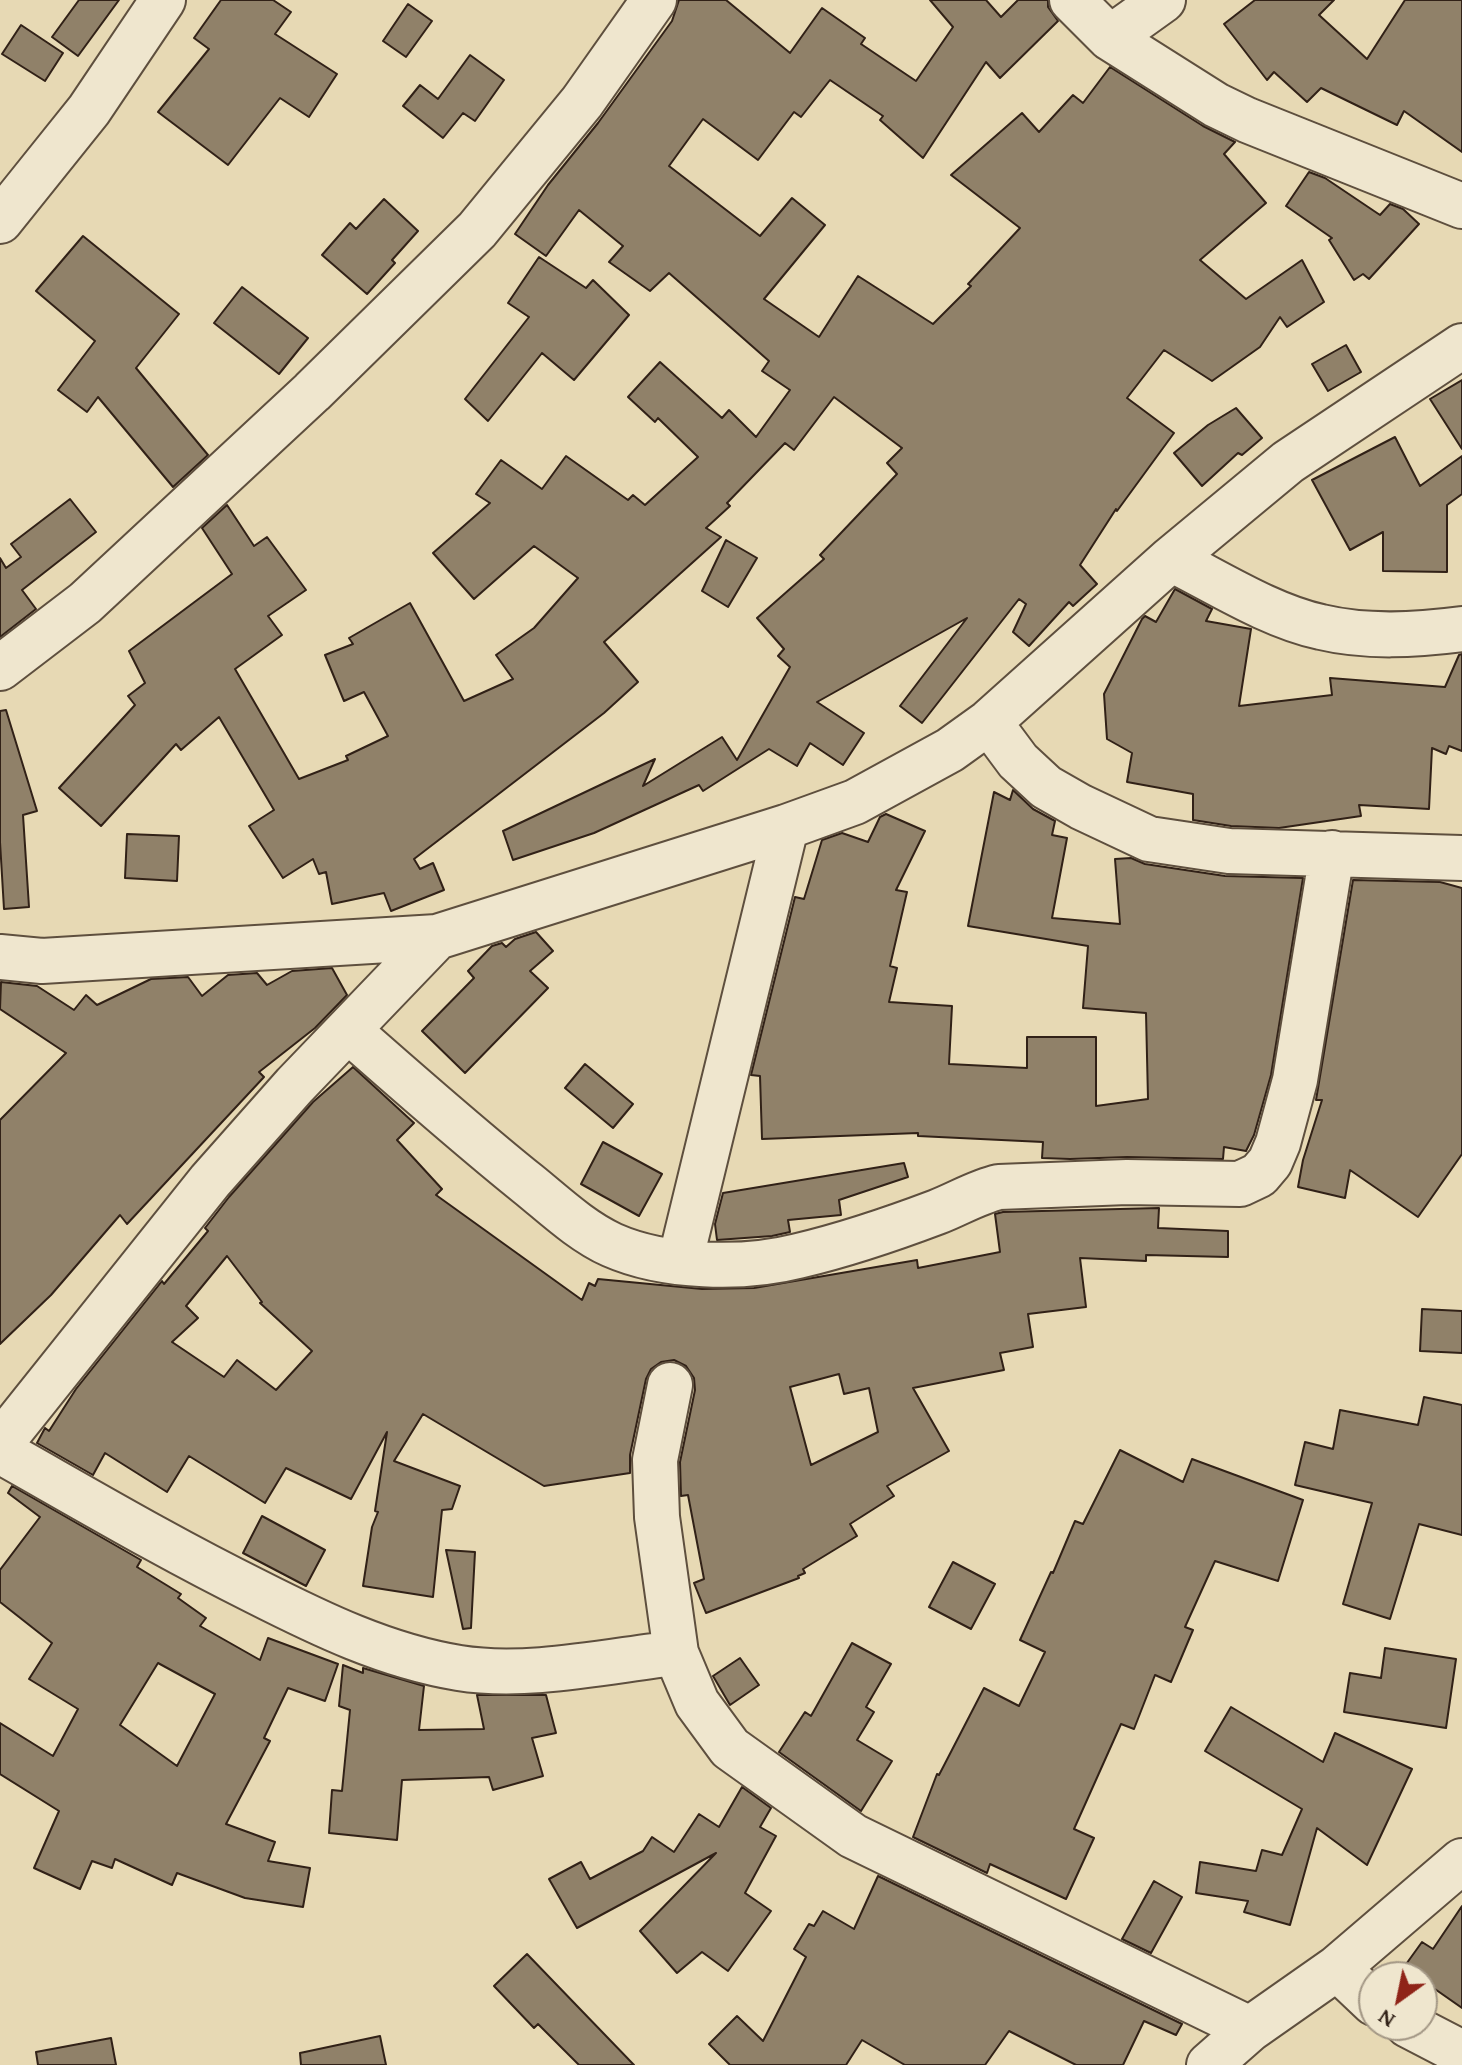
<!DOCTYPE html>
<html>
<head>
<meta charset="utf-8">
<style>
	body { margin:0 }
	#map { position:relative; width:1462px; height:2065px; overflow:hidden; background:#e7d9b4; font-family:"Gentium Book Plus",serif }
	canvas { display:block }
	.north { position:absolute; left:1358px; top:1961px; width:80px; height:80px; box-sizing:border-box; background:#efe6ce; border:2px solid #a39785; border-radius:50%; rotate:213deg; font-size:22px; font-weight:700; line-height:32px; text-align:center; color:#312117 }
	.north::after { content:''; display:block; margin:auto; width:28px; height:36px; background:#8f2418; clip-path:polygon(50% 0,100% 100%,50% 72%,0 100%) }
</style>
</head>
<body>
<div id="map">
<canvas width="1462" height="2065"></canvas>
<div class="north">N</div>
</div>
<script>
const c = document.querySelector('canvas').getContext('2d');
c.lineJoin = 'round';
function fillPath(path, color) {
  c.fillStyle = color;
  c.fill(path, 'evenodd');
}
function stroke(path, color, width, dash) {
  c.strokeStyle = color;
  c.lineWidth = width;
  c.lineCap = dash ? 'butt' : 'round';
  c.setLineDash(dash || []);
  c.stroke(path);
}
const building = new Path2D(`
	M 79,0 L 119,0 L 78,56 L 52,37 Z
	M 221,0 L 273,0 L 291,12 L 275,34 L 337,74 L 309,117 L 280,98 L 228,165 L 158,112 L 209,49 L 194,38 Z
	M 679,0 L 726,0 L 790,53 L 822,8 L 865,38 L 861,44 L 916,81 L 953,27 L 930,0 L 986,0 L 1001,17 L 1018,0 L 1048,0 L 1048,7 L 1058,21 L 1000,78 L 986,62 L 923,158 L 880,120 L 883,116 L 830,80 L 801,117 L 794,112 L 758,160 L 703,119 L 669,166 L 760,236 L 792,198 L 825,225 L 764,299 L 819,337 L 858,276 L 933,324 L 971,286 L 968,284 L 1020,228 L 951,175 L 1022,113 L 1039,132 L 1073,95 L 1083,103 L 1110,67 L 1203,126 L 1235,142 L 1224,154 L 1266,203 L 1200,260 L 1246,299 L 1302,260 L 1324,302 L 1287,327 L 1280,317 L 1260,347 L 1212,381 L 1164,350 L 1127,398 L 1174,433 L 1117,511 L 1116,509 L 1080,565 L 1097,584 L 1073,606 L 1069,602 L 1029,646 L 1013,632 L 1026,604 L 1019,599 L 922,723 L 900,706 L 967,618 L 817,702 L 864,733 L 843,765 L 810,743 L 797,766 L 769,749 L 703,791 L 699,785 L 594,833 L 513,860 L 503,831 L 655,759 L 643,786 L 722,737 L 737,760 L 790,667 L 778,656 L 784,649 L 757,618 L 824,559 L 820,555 L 897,474 L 887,463 L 902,448 L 834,397 L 794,450 L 785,443 L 727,503 L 730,506 L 706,528 L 721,537 L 604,642 L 638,682 L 604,713 L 414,859 L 420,869 L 433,863 L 444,890 L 391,911 L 384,893 L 332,904 L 326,872 L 319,874 L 313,859 L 283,878 L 249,826 L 274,810 L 219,717 L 181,750 L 176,744 L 101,826 L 59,788 L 135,705 L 128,696 L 145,683 L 129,651 L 232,574 L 202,528 L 227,505 L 254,546 L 267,537 L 306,590 L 268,616 L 282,635 L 235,669 L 299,779 L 348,760 L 346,756 L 388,736 L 364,692 L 344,701 L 325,655 L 353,644 L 349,638 L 410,603 L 464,701 L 513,679 L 496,655 L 534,628 L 578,578 L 534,546 L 474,599 L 433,553 L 490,503 L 476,494 L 501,460 L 542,489 L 566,456 L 628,500 L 633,495 L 645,505 L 698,457 L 658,418 L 655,422 L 628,397 L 660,362 L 722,418 L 729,410 L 756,437 L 790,390 L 762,371 L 769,361 L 669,273 L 650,291 L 609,262 L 623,246 L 579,210 L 546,256 L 515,234 L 548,185 L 598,123 L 672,21 Z
	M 1255,0 L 1334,0 L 1319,15 L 1367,59 L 1405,0 L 1462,0 L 1462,152 L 1404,111 L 1397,125 L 1321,88 L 1307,102 L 1274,72 L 1267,80 L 1224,24 Z
	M 408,4 L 432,21 L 406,57 L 383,41 Z
	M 21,25 L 63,53 L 45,81 L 2,54 Z
	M 470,55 L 504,80 L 475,121 L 463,113 L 443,138 L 403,106 L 420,85 L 438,99 Z
	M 1309,172 L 1325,178 L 1380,215 L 1390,204 L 1403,209 L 1419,224 L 1369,279 L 1363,274 L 1354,280 L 1329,240 L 1332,238 L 1286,206 Z
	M 384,199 L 418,231 L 392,260 L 395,263 L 367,294 L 322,255 L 350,223 L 356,229 Z
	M 83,236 L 179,314 L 136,368 L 208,455 L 173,487 L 98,397 L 87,412 L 58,390 L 95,341 L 36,291 Z
	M 539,257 L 586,288 L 593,280 L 629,315 L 574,380 L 542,353 L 488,421 L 465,399 L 529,317 L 508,303 Z
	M 242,287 L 308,338 L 279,374 L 214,323 Z
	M 1346,345 L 1361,372 L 1328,391 L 1312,364 Z
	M 1462,380 L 1462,449 L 1430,399 Z
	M 1236,408 L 1262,438 L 1242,455 L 1238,453 L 1202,486 L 1174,453 L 1208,425 Z
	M 1395,437 L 1420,486 L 1462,456 L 1462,494 L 1447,505 L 1447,572 L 1383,571 L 1383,532 L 1350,550 L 1312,480 Z
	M 70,499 L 96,532 L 22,590 L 36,609 L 0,637 L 0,558 L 6,568 L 21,557 L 11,544 Z
	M 726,540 L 757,558 L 728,607 L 702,591 Z
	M 1175,589 L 1212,609 L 1206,621 L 1251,629 L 1239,706 L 1332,695 L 1330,678 L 1445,687 L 1459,655 L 1462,654 L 1462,751 L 1449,746 L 1446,754 L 1432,748 L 1429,809 L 1359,805 L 1361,816 L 1279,828 L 1231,826 L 1193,820 L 1193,794 L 1127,782 L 1132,753 L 1107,739 L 1104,694 L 1142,619 L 1145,616 L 1156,622 Z
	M 6,710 L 37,811 L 23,815 L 29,907 L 4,909 L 0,842 L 0,711 Z
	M 1013,790 L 1033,809 L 1055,821 L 1052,835 L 1067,838 L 1052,918 L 1120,924 L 1115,859 L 1131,858 L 1145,864 L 1225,876 L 1303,878 L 1271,1075 L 1254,1135 L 1246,1151 L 1224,1147 L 1223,1159 L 1127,1157 L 1070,1159 L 1042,1158 L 1043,1142 L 918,1136 L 918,1133 L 762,1139 L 760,1076 L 751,1075 L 795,897 L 804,899 L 822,840 L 842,833 L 868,842 L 880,817 L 886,814 L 925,831 L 896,890 L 907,892 L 890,966 L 897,968 L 889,1002 L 952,1006 L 949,1064 L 1027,1068 L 1027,1037 L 1096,1037 L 1096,1106 L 1148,1099 L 1146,1013 L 1083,1008 L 1088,946 L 968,926 L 994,792 L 1010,800 Z
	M 127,834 L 179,836 L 177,881 L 125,878 Z
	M 1353,880 L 1440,882 L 1462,888 L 1462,1154 L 1418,1217 L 1350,1170 L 1345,1198 L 1298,1187 L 1303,1160 L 1322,1100 L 1316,1100 Z
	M 536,932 L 553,951 L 530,971 L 548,988 L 465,1073 L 422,1031 L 474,978 L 468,971 L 492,946 L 502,943 L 506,947 L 515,939 Z
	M 332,968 L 347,995 L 315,1028 L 259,1072 L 264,1077 L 127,1224 L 120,1215 L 51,1295 L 0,1344 L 0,1120 L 66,1053 L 0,1009 L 1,982 L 37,986 L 74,1010 L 86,995 L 97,1005 L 151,979 L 188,977 L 202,996 L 228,975 L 257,973 L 267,985 L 292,971 Z
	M 585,1064 L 633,1104 L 613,1128 L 565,1088 Z
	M 353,1067 L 414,1123 L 397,1140 L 442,1189 L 436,1195 L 582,1300 L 589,1283 L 595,1286 L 598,1279 L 702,1289 L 754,1288 L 917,1260 L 918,1268 L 1000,1252 L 995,1214 L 1003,1212 L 1159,1208 L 1158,1228 L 1228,1231 L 1228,1257 L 1146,1255 L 1146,1261 L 1080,1258 L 1086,1307 L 1028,1314 L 1033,1347 L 1000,1353 L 1004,1370 L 913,1388 L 949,1451 L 887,1486 L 894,1496 L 850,1524 L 857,1536 L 803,1569 L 805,1573 L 798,1576 L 799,1578 L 706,1613 L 694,1583 L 704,1579 L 688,1495 L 681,1496 L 680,1462 L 695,1390 L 694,1378 L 686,1366 L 674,1360 L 661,1362 L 651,1369 L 646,1379 L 630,1455 L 630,1473 L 544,1486 L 423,1414 L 394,1461 L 460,1486 L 452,1509 L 442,1510 L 433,1597 L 363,1586 L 372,1527 L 378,1512 L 375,1511 L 387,1432 L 351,1499 L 286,1468 L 265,1503 L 189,1456 L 167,1492 L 105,1453 L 93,1475 L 37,1443 L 45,1428 L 49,1431 L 76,1389 L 162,1281 L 164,1284 L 208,1231 L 205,1228 L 229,1197 L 313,1102 ZM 227,1256 L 262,1302 L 260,1303 L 312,1351 L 276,1390 L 237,1360 L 224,1377 L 172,1342 L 198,1318 L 186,1306 ZM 839,1374 L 844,1394 L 869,1388 L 878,1432 L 811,1465 L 790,1387 Z
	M 603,1142 L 662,1174 L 639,1216 L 581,1184 Z
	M 904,1163 L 908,1177 L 839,1200 L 841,1215 L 788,1220 L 790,1232 L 772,1236 L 717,1240 L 715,1224 L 723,1193 Z
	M 1422,1309 L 1462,1311 L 1462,1353 L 1420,1351 Z
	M 1424,1397 L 1462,1405 L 1462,1535 L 1419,1524 L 1390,1619 L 1343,1604 L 1372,1503 L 1295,1485 L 1305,1442 L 1333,1449 L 1340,1410 L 1418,1425 Z
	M 1120,1450 L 1183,1482 L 1192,1459 L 1303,1500 L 1278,1581 L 1215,1561 L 1185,1627 L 1193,1630 L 1171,1682 L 1155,1675 L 1134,1729 L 1121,1724 L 1074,1829 L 1094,1838 L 1066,1899 L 990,1864 L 987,1873 L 913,1837 L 937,1774 L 939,1775 L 984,1688 L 1019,1706 L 1045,1652 L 1020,1640 L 1051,1572 L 1053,1573 L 1075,1521 L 1083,1524 Z
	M 12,1486 L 141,1560 L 137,1567 L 181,1594 L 178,1598 L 206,1618 L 200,1626 L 260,1660 L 268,1638 L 338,1664 L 325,1701 L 288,1688 L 264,1738 L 270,1741 L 226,1824 L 275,1842 L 268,1861 L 310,1868 L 303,1907 L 245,1898 L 177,1873 L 172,1885 L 115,1859 L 112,1868 L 92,1861 L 80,1889 L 34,1868 L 59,1811 L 0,1774 L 0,1723 L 53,1756 L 78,1709 L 29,1679 L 52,1643 L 0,1602 L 0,1570 L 40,1517 L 8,1493 ZM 158,1663 L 215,1694 L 177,1766 L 120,1725 Z
	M 262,1516 L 325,1550 L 306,1586 L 243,1553 Z
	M 446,1550 L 475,1552 L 471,1628 L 463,1629 Z
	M 953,1562 L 995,1584 L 971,1629 L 929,1607 Z
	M 852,1643 L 891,1664 L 866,1707 L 874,1712 L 857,1740 L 892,1761 L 861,1811 L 779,1752 L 805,1712 L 811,1716 Z
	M 1385,1648 L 1456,1659 L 1446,1728 L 1344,1712 L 1350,1673 L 1381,1678 Z
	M 740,1658 L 759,1685 L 730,1705 L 713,1676 Z
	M 343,1665 L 363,1673 L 363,1668 L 424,1686 L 419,1730 L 484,1729 L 477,1695 L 546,1695 L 556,1733 L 532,1738 L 543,1776 L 493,1790 L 489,1777 L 402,1780 L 397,1840 L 329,1833 L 332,1790 L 342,1791 L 350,1710 L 339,1706 Z
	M 1231,1707 L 1323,1762 L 1335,1733 L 1412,1769 L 1367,1865 L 1317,1828 L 1290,1925 L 1244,1912 L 1248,1901 L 1196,1893 L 1200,1862 L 1256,1871 L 1262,1850 L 1282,1855 L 1302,1809 L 1205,1751 Z
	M 742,1787 L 771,1808 L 760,1827 L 776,1836 L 745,1893 L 771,1911 L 728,1971 L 702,1952 L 677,1973 L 640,1931 L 716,1853 L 577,1928 L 549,1879 L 581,1862 L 590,1879 L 643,1851 L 652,1837 L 674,1852 L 699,1814 L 719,1827 Z
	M 878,1876 L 1182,2024 L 1176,2035 L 1144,2021 L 1123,2065 L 1076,2065 L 1009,2031 L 985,2065 L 905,2065 L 862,2040 L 846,2065 L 730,2065 L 709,2044 L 737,2016 L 763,2041 L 806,1957 L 794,1949 L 809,1924 L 814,1926 L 823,1911 L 854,1929 Z
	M 1154,1881 L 1182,1897 L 1151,1953 L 1122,1939 Z
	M 1462,1906 L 1462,2008 L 1422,1980 L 1422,1977 L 1404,1967 L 1422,1942 L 1433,1949 Z
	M 527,1954 L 580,2009 L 634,2065 L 579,2065 L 538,2024 L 534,2028 L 494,1986 Z
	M 380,2036 L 386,2065 L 301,2065 L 300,2053 Z
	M 111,2038 L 116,2065 L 38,2065 L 36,2052 Z`);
fillPath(building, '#908169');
stroke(building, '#312117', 2);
const minor = new Path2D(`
	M 1072,0 L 1110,38 L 1163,0
	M 1110,38 L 1216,105 L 1247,120 L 1462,206
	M 0,221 L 89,110 L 163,0
	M 1171,559 C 1217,582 1270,616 1321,627 C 1367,638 1416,635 1462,629
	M 0,668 L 85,603 L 312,392 L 477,230 L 582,102 L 654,0
	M 989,722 L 1018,761 L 1046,787 L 1081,807 L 1149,839 L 1229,851 L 1462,858
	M 0,957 L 42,961 L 437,937 L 786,827 L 855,802 L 950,750 L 989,722 L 1171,559 L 1288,462 L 1462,346
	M 348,1030 C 407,1082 467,1135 528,1184 C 554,1205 581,1231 612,1245 C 664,1268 743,1270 798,1256 C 845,1245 892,1229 937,1212 C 958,1204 977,1192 999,1187 L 1127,1182 L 1240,1184 L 1259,1175 L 1270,1162 L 1278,1143 L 1295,1080 L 1332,853
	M 680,1262 L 786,827
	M 670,1385 L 655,1460 L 657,1517 L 676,1653 L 697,1703 L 730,1748 L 853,1836 L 1250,2029
	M 0,1444 L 210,1181 L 295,1085 L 437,937
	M 0,1451 C 85,1499 168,1548 255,1591 C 320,1624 386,1656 459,1668 C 527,1679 607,1661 676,1653
	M 1337,1968 L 1374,2003
	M 1408,2025 L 1462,2053
	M 1209,2065 L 1250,2029 L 1337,1968 L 1462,1861`);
stroke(minor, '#5e4f3e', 48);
stroke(minor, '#efe6ce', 44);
</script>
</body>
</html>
